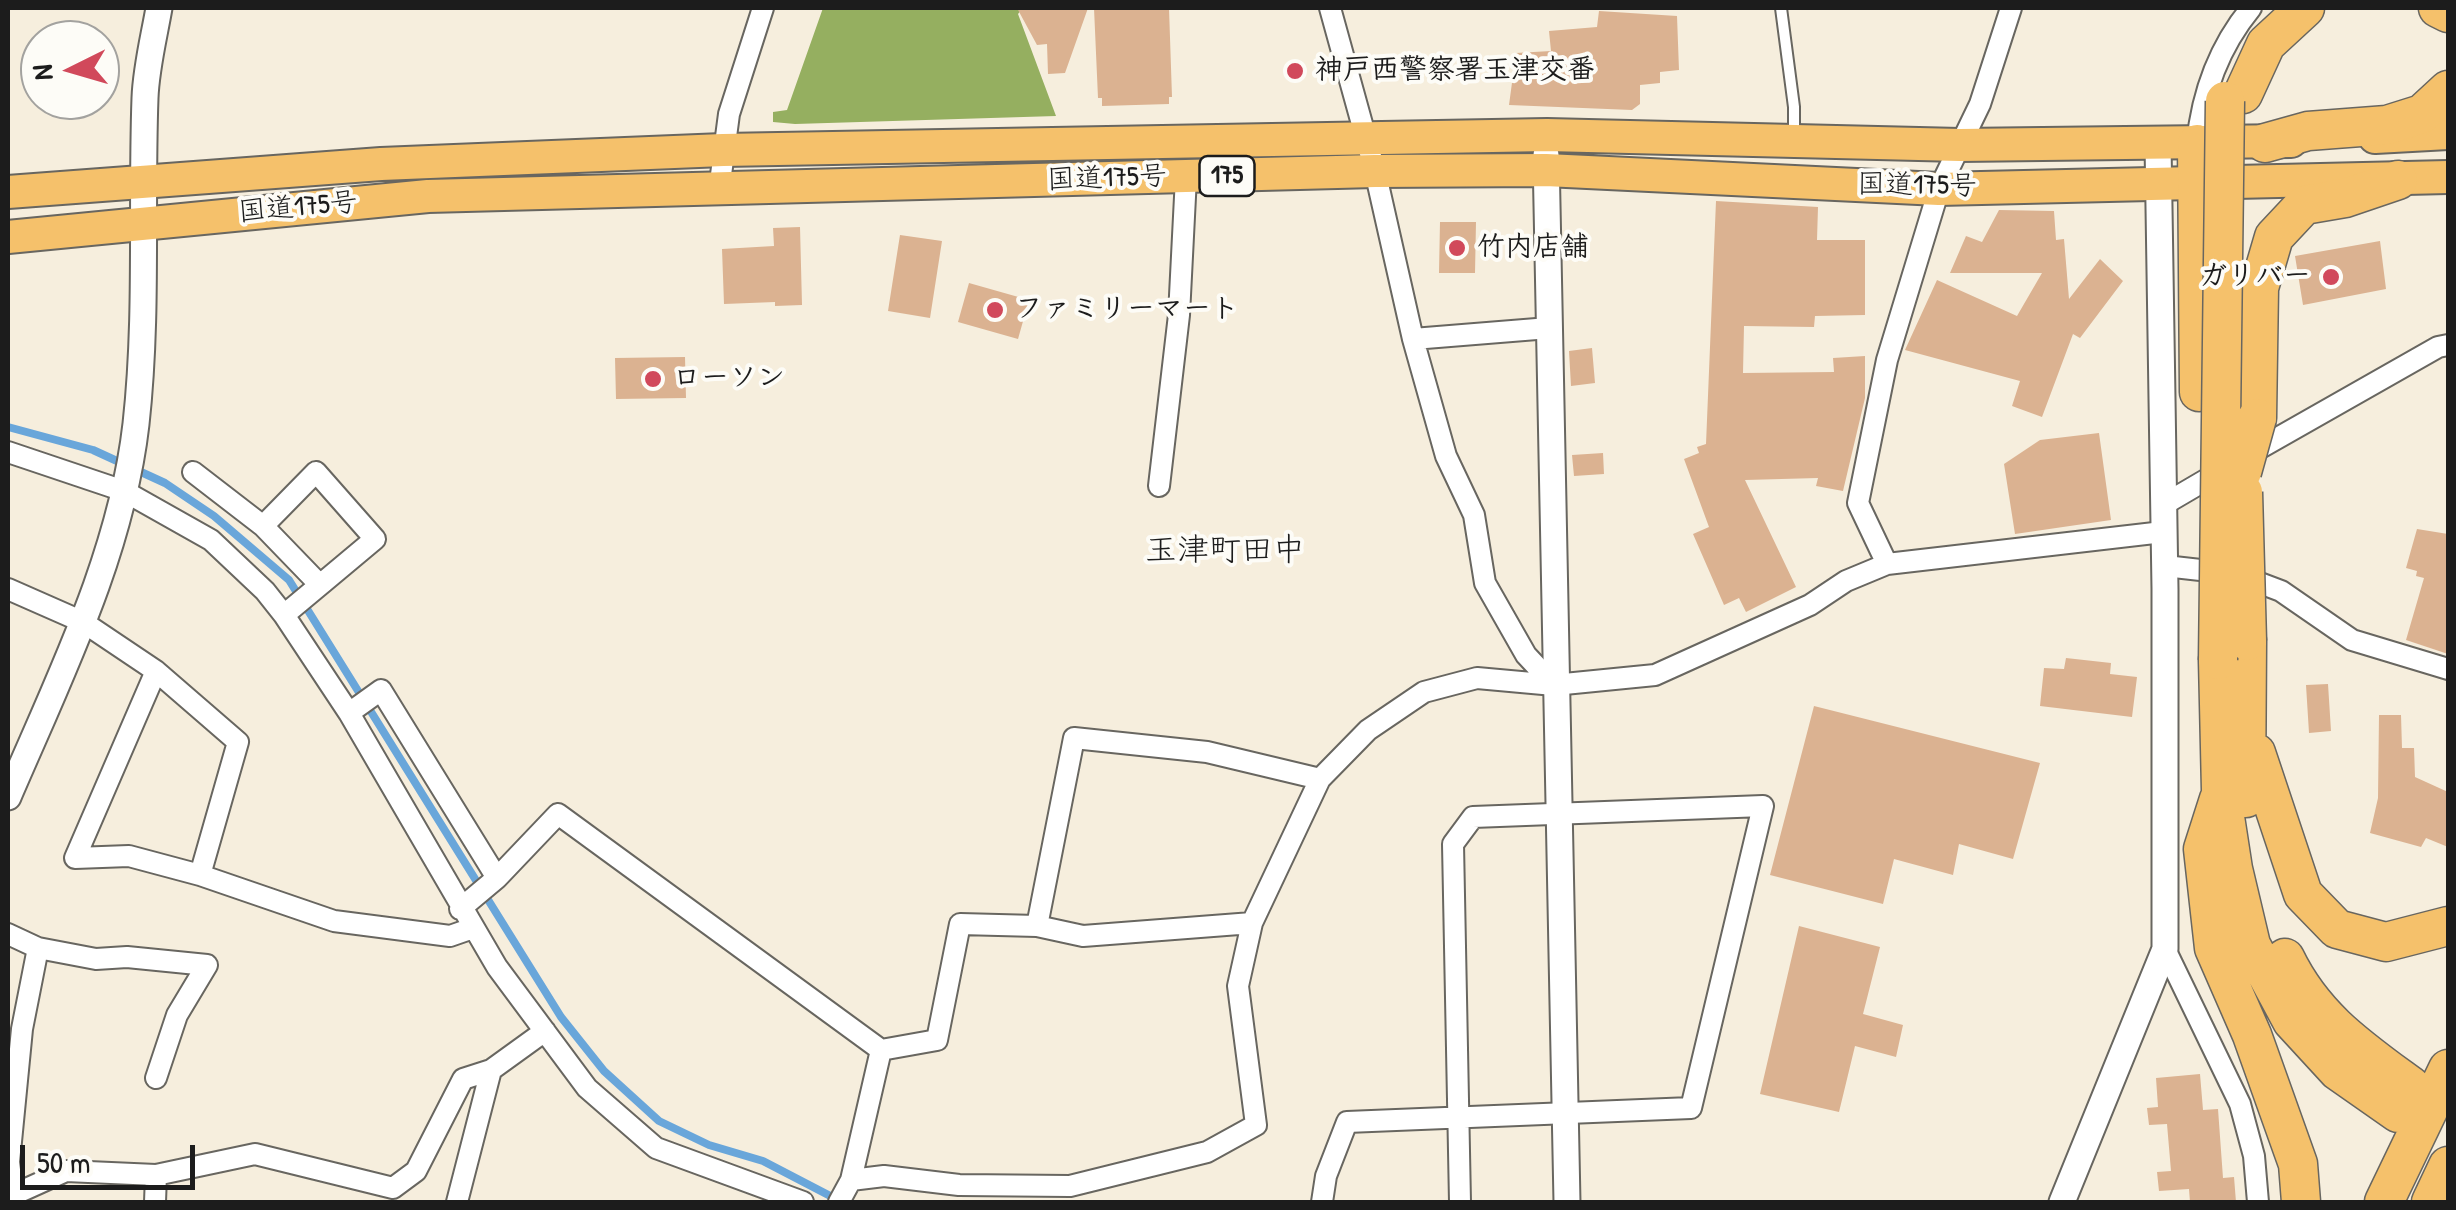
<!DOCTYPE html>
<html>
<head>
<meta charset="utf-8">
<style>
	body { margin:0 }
	#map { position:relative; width:2456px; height:1210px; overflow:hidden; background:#f6eedd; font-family:"Patrick Hand",sans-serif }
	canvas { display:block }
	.frame { position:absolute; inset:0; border:10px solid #1c1c1c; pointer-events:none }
	.north { position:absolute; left:20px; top:20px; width:100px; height:100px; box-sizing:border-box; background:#fdfcf7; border:2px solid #a3a29f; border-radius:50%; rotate:265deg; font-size:28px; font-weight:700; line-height:40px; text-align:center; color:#1c1c1c }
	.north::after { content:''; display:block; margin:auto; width:35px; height:45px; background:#d1495b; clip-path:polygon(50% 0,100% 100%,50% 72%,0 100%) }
	.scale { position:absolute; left:20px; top:1145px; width:175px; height:45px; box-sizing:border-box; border:5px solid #1c1c1c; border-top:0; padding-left:12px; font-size:30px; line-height:35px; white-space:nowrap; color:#1c1c1c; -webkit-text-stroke:8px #fdfcf7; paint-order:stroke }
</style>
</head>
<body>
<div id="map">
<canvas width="2456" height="1210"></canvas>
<div class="frame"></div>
<div class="north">N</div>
<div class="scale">50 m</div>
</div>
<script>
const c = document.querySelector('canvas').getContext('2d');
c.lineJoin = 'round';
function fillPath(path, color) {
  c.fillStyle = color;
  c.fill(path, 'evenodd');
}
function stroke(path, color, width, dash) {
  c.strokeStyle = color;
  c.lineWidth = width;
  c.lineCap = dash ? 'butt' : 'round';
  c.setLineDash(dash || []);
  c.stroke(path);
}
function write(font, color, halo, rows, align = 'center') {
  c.font = font + ' "Patrick Hand","Klee One",sans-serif';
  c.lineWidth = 8;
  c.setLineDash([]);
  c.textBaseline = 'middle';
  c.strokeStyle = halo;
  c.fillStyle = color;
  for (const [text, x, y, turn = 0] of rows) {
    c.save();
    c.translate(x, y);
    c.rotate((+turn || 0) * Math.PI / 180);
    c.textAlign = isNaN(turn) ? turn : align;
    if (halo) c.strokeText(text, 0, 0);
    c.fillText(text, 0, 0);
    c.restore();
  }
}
fillPath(new Path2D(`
	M 823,8 L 1023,8 L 1018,14 L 1056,116 L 795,124 L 773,122 L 773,112 L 787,110 Z`), '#95af60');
stroke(new Path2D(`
	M 8,427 L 93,450 L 165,483 L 214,516 L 289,580 L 561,1017 L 604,1071 L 659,1121 L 709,1145 L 763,1161 L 838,1200`), '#69a6da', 8);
fillPath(new Path2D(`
	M 1017,8 L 1088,8 L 1065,73 L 1048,74 L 1047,44 L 1037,45 Z
	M 1094,8 L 1169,8 L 1172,97 L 1169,97 L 1169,104 L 1102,106 L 1102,98 L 1098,98 Z
	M 1599,11 L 1677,16 L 1679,70 L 1660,72 L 1660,83 L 1640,85 L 1640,104 L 1632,110 L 1509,105 L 1516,53 L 1551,51 L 1549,31 L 1597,27 Z
	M 1716,201 L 1818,207 L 1817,240 L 1865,240 L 1865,315 L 1815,316 L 1814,327 L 1744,326 L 1743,373 L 1834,372 L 1833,358 L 1865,356 L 1865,398 L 1843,491 L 1816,486 L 1818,478 L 1745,480 L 1796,587 L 1746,612 L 1739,598 L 1724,605 L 1693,534 L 1709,527 L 1684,459 L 1699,453 L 1697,447 L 1706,444 Z
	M 1999,210 L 2054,211 L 2056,240 L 2064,239 L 2069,299 L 2100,259 L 2123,281 L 2080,338 L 2073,334 L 2042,417 L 2012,406 L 2020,381 L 1905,350 L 1937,280 L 2017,316 L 2042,273 L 1950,273 L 1966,236 L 1982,242 Z
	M 1440,222 L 1476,222 L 1475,273 L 1439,273 Z
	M 800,227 L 802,305 L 775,306 L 775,302 L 724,304 L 722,249 L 774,246 L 773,228 Z
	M 900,235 L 942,241 L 930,318 L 888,311 Z
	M 2380,241 L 2386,289 L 2303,305 L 2295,256 Z
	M 969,283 L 1029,300 L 1018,339 L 958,322 Z
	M 1592,348 L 1595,383 L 1571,386 L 1569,351 Z
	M 685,357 L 686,398 L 616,399 L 615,358 Z
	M 2099,433 L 2111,520 L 2015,534 L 2004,464 L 2040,440 Z
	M 1603,453 L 1604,474 L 1574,476 L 1572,455 Z
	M 2417,529 L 2448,534 L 2448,654 L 2406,640 L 2424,578 L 2416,576 L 2417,571 L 2406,568 Z
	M 2066,658 L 2111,663 L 2110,674 L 2137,677 L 2132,717 L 2040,706 L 2044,668 L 2064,669 Z
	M 2328,684 L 2331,731 L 2309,733 L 2306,685 Z
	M 1814,706 L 2040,763 L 2013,859 L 1959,844 L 1953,875 L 1894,859 L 1883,904 L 1770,875 Z
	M 2379,715 L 2401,715 L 2402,748 L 2414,748 L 2415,777 L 2448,792 L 2448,847 L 2426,838 L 2421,847 L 2370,833 L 2378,798 Z
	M 1799,926 L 1880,947 L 1863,1014 L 1903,1025 L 1896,1057 L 1855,1046 L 1839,1112 L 1760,1094 Z
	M 2200,1074 L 2203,1110 L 2218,1109 L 2223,1178 L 2234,1177 L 2236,1202 L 2190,1202 L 2189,1189 L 2159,1191 L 2157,1172 L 2171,1171 L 2167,1124 L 2149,1125 L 2147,1108 L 2158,1107 L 2156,1078 Z`), '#dbb291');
stroke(new Path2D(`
	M 2398,1113 L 2448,1135`), '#d5cec0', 38, [38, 19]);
const service = new Path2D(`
	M 1781,8 L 1794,107 L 1794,136`);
const minor = new Path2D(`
	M 1330,8 L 1375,171 L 1413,339 L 1446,456 L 1474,515 L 1485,583 L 1526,655 L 1554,685
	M 2197,144 C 2202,93 2219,47 2251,8
	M 719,190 L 729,114 L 763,8
	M 1413,339 L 1549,328
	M 8,452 L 124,491 L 211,540 L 265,591 L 284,615 L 349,713 L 497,967 L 587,1088 L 656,1148 L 803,1202
	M 2246,456 L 2438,347 L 2448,345
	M 193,472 L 263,526 L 320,585 L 375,539 L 316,472 L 263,526
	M 1159,486 L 1179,315 L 1186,177
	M 2163,505 L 2221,471
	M 1887,564 L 1858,503 L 1887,360 L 1939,189 L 1980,104 L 2011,8
	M 2165,566 L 2236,574 L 2281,591 L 2352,640 L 2448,669
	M 8,589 L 83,622 L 156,671 L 238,742 L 200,875 L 129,856 L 75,858 L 156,671
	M 284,615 L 320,585
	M 349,713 L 381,690 L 497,878 L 558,814 L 881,1050 L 851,1180 L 839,1202
	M 200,875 L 334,921 L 450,936 L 473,928
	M 460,909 L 497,878
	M 1037,926 L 1074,738 L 1207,752 L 1320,779
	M 8,934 L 38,948 L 22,1029 L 9,1162 L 14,1202
	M 38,948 L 96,959 L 127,957 L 207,965 L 177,1015 L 156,1078
	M 2165,949 L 2240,1104 L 2254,1156 L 2258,1202
	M 881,1050 L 937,1040 L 960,924 L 1037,926 L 1083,936 L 1252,923
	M 851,1180 L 884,1176 L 959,1185 L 1070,1186 L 1207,1152 L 1256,1125 L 1238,986 L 1252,923 L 1320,779 L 1368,730 L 1424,692 L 1477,678 L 1554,685 L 1655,675 L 1810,605 L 1846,581 L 1887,564 L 2163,532
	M 15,1194 L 66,1171 L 156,1175 L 255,1154 L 393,1188 L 416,1171 L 463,1079 L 491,1070
	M 155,1202 L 156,1175
	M 457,1202 L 491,1070 L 545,1031
	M 1322,1202 L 1326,1176 L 1347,1122 L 1691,1108 L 1763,806 L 1473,817 L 1453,844 L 1460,1202`);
const tertiary = new Path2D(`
	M 1546,155 L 1567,1202
	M 8,797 C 59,678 121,555 136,424 C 148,316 141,206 145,98 C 146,68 154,37 159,8
	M 2062,1202 L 2165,949 L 2165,589 L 2158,144`);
const trunk = new Path2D(`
	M 2375,137 L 2448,133
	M 8,192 L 381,164 L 723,150 L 1547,135 L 1960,145 L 2291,141
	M 8,237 L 428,196 L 1375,171 L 1546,170 L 1939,189 L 2448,177`);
const motorway = new Path2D(`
	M 2438,8 L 2448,13
	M 2243,94 L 2266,44 L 2305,8
	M 2265,143 L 2308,131 L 2387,125 L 2422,114 L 2448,90
	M 2197,144 L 2199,392
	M 2257,418 L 2259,288 L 2274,237 L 2304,205 L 2345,198 L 2398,180
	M 2218,660 L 2221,791 L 2233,869 L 2251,945 L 2292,1021 L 2338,1071 L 2398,1113
	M 2256,753 L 2303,894 L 2337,929 L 2386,942 L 2448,926
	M 2246,798 L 2247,641
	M 2219,799 L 2203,849 L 2214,948 L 2252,1035 L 2298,1164 L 2301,1202
	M 2285,958 C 2314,1018 2359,1048 2412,1087
	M 2384,1202 L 2448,1069
	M 2431,1202 L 2448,1166`);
stroke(service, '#686660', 14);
stroke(minor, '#686660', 24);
stroke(tertiary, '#686660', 29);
stroke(trunk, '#686660', 36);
stroke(motorway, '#686660', 41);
stroke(service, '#fff', 10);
stroke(minor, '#fff', 20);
stroke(tertiary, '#fff', 25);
stroke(trunk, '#f5c16b', 32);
stroke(motorway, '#f5c16b', 38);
const motorwayBridge = new Path2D(`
	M 2242,472 L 2257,418
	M 2243,492 L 2247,641
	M 2218,660 L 2225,101`);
stroke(motorwayBridge, '#686660', 41, []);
stroke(motorwayBridge, '#f5c16b', 38);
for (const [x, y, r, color] of [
	[1295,71,10,"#d1495b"],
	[1457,248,10,"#d1495b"],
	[2331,277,10,"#d1495b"],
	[995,310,10,"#d1495b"],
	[653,379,10,"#d1495b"]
]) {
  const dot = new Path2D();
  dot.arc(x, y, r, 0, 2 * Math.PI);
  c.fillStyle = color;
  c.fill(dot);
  stroke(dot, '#fdfcf7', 4);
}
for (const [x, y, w] of [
	[1227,176,55]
]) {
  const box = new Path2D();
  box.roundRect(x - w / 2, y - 20, w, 40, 8);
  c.fillStyle = '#fdfcf7';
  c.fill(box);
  stroke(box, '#1c1c1c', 2.5);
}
write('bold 25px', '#1c1c1c', null, [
	["175",1227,176]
]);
write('bold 28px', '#1c1c1c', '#fdfcf7', [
	["神戸西警察署玉津交番",1315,71],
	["竹内店舗",1477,248],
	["ガリバー",2311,277,"right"],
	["ファミリーマート",1015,310],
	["ローソン",673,379]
], 'left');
write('28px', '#1c1c1c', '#fdfcf7', [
	["国道175号",1107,179,-2],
	["国道175号",1917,186,1],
	["国道175号",298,208,-5]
]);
write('32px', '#1c1c1c', '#fdfcf7', [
	["玉津町田中",1225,551]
]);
</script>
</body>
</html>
